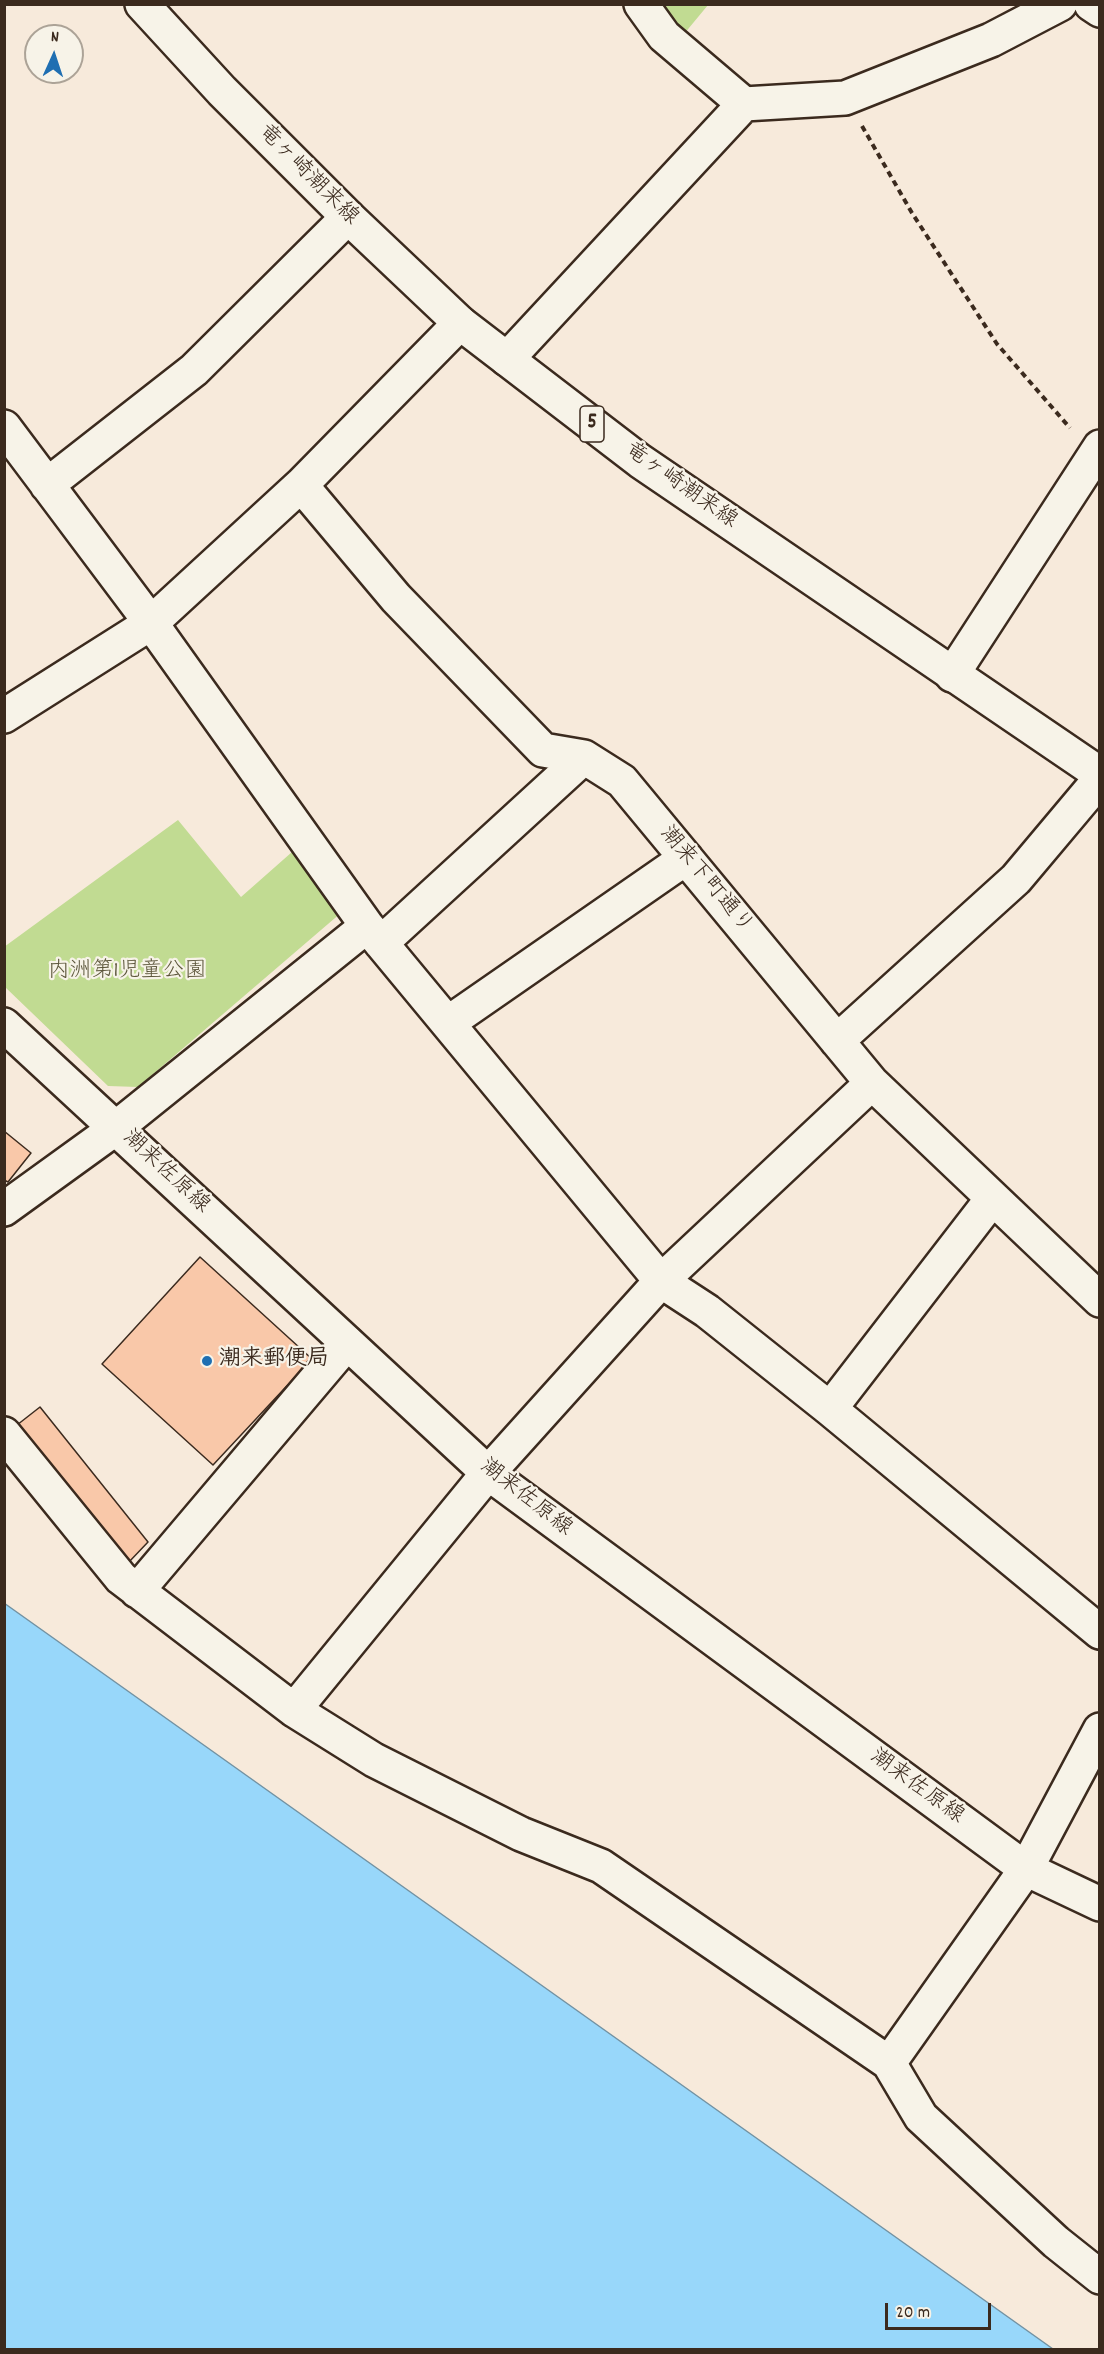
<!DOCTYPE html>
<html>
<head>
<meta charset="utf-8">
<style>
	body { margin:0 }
	#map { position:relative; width:1104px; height:2354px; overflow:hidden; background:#f7eadb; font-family:Dekko,sans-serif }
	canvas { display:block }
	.frame { position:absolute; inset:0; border:6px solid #3b2a1e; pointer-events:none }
	.north { position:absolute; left:24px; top:24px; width:60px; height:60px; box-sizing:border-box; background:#f7f3e8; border:2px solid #aca397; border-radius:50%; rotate:3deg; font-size:16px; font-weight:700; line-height:24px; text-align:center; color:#3b2a1e }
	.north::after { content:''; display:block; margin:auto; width:21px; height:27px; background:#1f6fb2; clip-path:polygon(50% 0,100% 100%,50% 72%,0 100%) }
	.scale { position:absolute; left:885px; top:2303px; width:106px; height:27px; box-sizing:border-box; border:3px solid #3b2a1e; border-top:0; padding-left:8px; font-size:18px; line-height:21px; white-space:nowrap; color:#3b2a1e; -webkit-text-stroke:4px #f7f3e8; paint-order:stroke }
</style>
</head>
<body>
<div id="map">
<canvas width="1104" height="2354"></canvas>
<div class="frame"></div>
<div class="north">N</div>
<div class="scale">20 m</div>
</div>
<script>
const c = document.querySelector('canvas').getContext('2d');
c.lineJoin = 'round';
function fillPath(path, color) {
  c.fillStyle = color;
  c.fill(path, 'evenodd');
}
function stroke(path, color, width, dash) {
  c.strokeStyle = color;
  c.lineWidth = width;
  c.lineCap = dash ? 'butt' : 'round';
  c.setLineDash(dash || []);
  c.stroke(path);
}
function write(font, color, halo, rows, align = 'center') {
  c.font = font + ' Dekko,"Klee One",sans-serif';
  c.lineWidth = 4.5;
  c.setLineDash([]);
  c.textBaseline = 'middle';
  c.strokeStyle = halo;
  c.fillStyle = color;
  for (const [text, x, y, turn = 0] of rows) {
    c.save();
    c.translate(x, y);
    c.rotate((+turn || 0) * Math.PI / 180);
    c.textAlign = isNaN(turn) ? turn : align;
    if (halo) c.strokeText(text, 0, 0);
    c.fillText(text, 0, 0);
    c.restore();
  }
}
fillPath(new Path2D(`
	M 661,5 L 708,5 L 684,34 Z
	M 178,820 L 241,897 L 292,852 L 342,912 L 138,1087 L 108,1086 L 5,987 L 4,947 Z`), '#c1db92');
const water = new Path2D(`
	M 4,1603 L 1053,2349 L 5,2349 Z`);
fillPath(water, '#98d7fa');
stroke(water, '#7392a2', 1.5);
const building = new Path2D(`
	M 4,1131 L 31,1153 L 8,1182 L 4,1180 Z
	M 200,1257 L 312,1359 L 213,1465 L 102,1364 Z
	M 40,1407 L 148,1542 L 128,1563 L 17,1425 Z`);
fillPath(building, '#f9c8a9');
stroke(building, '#3b2a1e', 1.5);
const minor = new Path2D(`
	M 641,4 L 664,36 L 744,104 L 845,98 L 991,40 L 1060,4
	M 1091,4 L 1100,10
	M 507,359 L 744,104
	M 4,427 L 151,623 L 367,926 L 661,1281 L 707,1311 L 830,1409 L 1100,1632
	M 47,485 L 194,370 L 348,217
	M 301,485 L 396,598 L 543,750 L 584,757 L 622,781 L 872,1083 L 1100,1300
	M 952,675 L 1100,447
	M 4,716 L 151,623 L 301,485 L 460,323
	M 381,943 L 584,757
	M 448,1023 L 686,858
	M 837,1041 L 1016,879 L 1100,779
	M 4,1209 L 116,1128 L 367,926
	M 830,1409 L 992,1199
	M 4,1434 L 121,1578 L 294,1710 L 374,1760 L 521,1834 L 601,1866 L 889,2063 L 921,2117 L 1056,2242 L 1100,2277
	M 137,1591 L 347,1343
	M 294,1710 L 488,1473 L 661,1281 L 872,1083
	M 889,2063 L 1026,1869 L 1100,1730`);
const major = new Path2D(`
	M 142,4 L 222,91 L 348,217 L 460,323 L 640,461 L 1100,774
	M 4,1025 L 488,1473 L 1026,1869 L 1100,1904`);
stroke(minor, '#3b2a1e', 38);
stroke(major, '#3b2a1e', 38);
stroke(new Path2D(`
	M 862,126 L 912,213 L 997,344 L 1070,428`), '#3b2a1e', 4, [6, 4.5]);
stroke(minor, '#f7f3e8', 33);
stroke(major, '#f7f3e8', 33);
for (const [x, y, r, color] of [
	[207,1361,6,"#1f6fb2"]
]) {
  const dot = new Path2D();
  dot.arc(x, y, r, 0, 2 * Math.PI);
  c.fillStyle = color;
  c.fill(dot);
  stroke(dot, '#f7f3e8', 2);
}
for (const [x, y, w] of [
	[592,424,24]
]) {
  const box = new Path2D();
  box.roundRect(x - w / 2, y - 18, w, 36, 4.5);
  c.fillStyle = '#f7f3e8';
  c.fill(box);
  stroke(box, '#3b2a1e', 1.5);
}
write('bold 21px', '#3b2a1e', null, [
	["5",592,424]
]);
write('22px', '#3b2a1e', '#f7f3e8', [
	["竜ヶ崎潮来線",307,176,45],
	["竜ヶ崎潮来線",680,487,35],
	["潮来下町通り",705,881,50],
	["潮来佐原線",165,1173,43],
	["潮来佐原線",525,1499,38],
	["潮来佐原線",916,1788,36]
]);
write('22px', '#5c563b', '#f7f3e8', [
	["内洲第1児童公園",127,973]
]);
write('bold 22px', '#3b2a1e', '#f7f3e8', [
	["潮来郵便局",219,1361]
], 'left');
</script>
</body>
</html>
